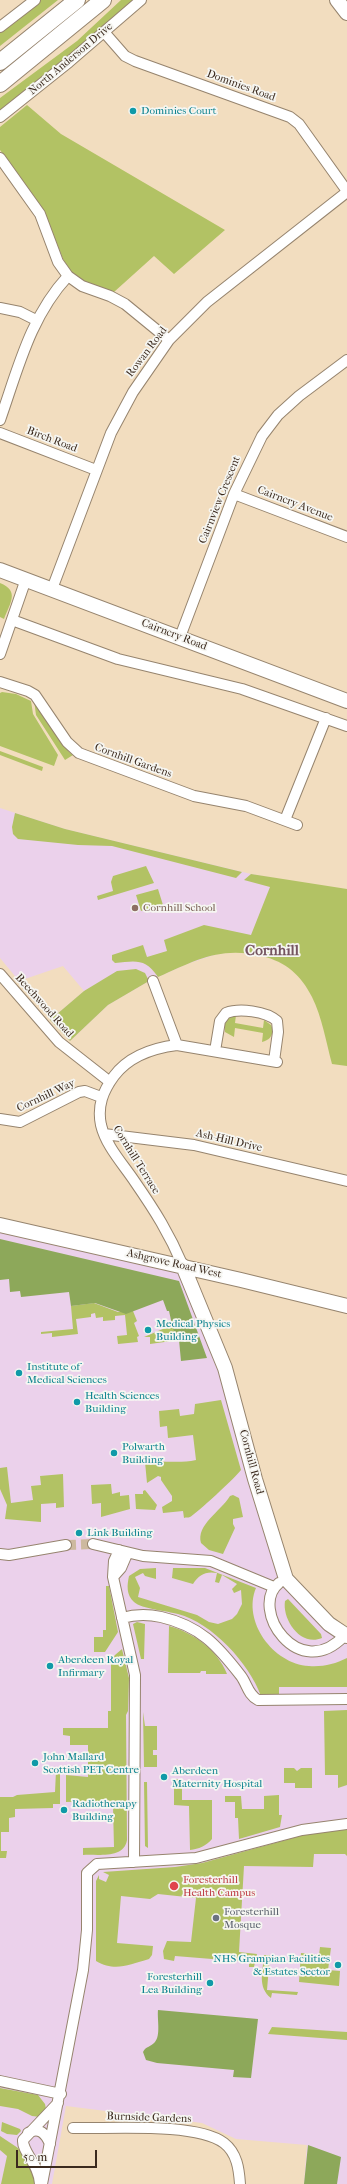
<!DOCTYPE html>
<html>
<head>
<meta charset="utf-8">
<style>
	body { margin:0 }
	#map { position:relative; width:347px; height:2184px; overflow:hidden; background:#f2ddbf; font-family:"IM FELL French Canon",serif }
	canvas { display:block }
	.scale { position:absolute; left:16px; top:2150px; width:81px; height:18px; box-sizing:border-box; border:2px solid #3b2a1e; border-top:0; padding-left:5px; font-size:12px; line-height:14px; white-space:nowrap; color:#3b2a1e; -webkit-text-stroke:3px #f6f6f2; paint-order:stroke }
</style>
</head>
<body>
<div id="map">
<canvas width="347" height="2184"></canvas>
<div class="scale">50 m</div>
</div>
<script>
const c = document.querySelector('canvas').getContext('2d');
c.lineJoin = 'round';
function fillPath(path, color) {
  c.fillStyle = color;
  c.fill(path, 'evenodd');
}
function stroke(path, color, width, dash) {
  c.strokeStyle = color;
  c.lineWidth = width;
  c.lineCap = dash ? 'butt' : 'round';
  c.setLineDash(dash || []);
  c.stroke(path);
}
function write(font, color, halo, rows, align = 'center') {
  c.font = font + ' "IM FELL French Canon",serif';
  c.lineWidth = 3.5;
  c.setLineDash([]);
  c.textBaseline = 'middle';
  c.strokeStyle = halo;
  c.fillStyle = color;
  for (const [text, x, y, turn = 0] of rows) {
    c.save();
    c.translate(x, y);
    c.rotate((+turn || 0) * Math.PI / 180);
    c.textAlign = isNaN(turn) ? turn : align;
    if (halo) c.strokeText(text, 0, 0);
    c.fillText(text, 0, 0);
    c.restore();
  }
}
fillPath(new Path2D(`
	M 0,808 L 65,829 L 251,874 L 279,879 L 257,955 L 239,951 L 217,954 L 187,964 L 149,981 L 108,1005 L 70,1041 L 50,1020 L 84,991 L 63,966 L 19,981 L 0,958 Z
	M 0,1225 L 183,1266 L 237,1411 L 286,1579 L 347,1636 L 347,2184 L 304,2184 L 307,2145 L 236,2139 L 202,2123 L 66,2106 L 52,2184 L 0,2184 Z`), '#ebd1eb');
fillPath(new Path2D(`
	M 41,0 L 58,0 L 0,46 L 0,33 Z
	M 121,0 L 135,0 L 75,52 L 0,112 L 0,98 L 77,41 Z
	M 27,105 L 61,134 L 225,230 L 174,274 L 154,256 L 114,292 L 86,283 L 72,273 L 63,259 L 44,211 L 0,150 L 0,127 Z
	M 0,583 C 20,591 10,603 4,619 L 0,617 Z
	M 2,692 L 16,694 L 31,701 L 33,714 L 58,755 L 54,766 L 0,746 L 0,693 Z
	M 34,700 L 69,752 L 73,755 L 65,760 L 36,715 Z
	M 0,751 L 43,767 L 42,771 L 0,755 Z
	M 15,813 L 65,829 L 242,872 L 236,878 L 112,846 L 78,845 L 18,839 L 13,834 L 12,827 Z
	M 146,866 L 154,883 L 98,900 L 97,896 L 113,891 L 111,882 L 113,876 Z
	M 251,874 L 347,889 L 347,1066 L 332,1064 C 326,1042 322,1017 312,997 C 301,975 286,962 262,956 C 220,946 196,960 158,977 C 145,958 136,961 115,963 L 112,960 L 112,955 L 143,945 L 147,957 L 167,951 L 164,940 L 204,925 L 251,935 L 270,887 L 244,880 Z
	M 158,889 L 163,905 L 141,911 L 136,895 Z
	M 136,969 L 145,973 L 149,981 L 108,1005 L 70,1041 L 50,1020 L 84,991 L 117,971 Z
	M 236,1015 L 235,1023 L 263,1028 L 264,1020 L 271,1025 L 273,1030 C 272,1037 269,1040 262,1042 L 263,1033 L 235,1028 L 234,1037 L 225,1032 C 224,1021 226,1018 236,1015 Z
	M 94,1303 L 118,1312 L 133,1311 L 137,1321 L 134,1323 L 139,1336 L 137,1337 L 138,1342 L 118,1344 L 117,1336 L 127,1335 L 125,1315 L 115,1316 L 115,1320 L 103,1321 L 103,1317 L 96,1318 L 95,1313 L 91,1314 L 91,1317 L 76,1319 L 78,1334 L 52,1337 L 52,1333 L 41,1334 L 41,1332 L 73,1329 L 71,1306 Z
	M 172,1325 L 179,1340 L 150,1344 L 150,1337 L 144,1337 Z
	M 221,1400 L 241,1470 C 238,1475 195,1515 190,1517 C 188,1518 186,1517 184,1518 L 183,1511 L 163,1513 L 162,1507 L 172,1501 L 172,1496 L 161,1480 L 161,1477 L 158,1476 L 147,1483 L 145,1462 C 162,1460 178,1464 196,1460 L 193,1435 L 168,1438 L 167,1426 L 160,1427 L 159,1411 L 179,1409 L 180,1416 L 194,1414 L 195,1404 Z
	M 7,1467 L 11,1503 L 33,1500 L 31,1486 L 41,1485 L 40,1476 L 63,1474 L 64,1507 L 56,1508 L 56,1503 L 41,1504 L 41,1522 L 5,1519 L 7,1505 L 0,1489 L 0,1468 Z
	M 111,1484 L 112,1494 L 120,1492 L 120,1496 L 129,1495 L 130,1509 L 101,1517 L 101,1503 L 92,1504 L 91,1485 Z
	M 145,1490 L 157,1505 L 155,1510 L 136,1509 L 135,1494 L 143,1494 L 143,1491 Z
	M 233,1495 L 239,1498 L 243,1517 L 233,1519 L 233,1524 L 235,1528 L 223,1554 L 209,1550 L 201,1543 C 196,1525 220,1512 230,1496 Z
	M 156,1568 L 156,1579 L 145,1576 L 143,1573 L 135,1577 L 140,1588 L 138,1597 L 197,1615 L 209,1622 L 218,1624 L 232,1619 L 237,1614 L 242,1604 L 241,1590 L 234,1593 L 232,1589 L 237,1584 L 222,1575 L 219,1583 L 215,1582 L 217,1573 C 205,1571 199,1575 193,1584 L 172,1578 L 173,1568 L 205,1568 L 256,1588 C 242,1621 273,1664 309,1666 C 323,1667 335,1664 347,1658 L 347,1687 L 279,1687 L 279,1697 L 261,1696 C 249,1663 212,1623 178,1614 C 167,1611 142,1609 134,1602 C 126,1595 127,1585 129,1576 L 140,1569 Z
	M 106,1586 L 109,1586 L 118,1632 L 105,1652 L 94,1652 L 94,1637 L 103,1637 L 103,1630 L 106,1630 Z
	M 288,1599 L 321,1634 L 322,1638 C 300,1647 282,1619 285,1601 Z
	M 137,1622 L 145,1624 L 144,1659 L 141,1659 L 133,1624 Z
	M 169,1626 C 192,1632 218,1650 227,1674 L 206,1674 L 206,1671 L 201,1671 L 200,1673 L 168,1673 Z
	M 122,1649 L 129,1678 L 128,1711 L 126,1715 L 127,1840 C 124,1859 99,1854 83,1855 L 83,1848 L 114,1847 L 113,1807 L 104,1807 L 103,1801 L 66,1802 L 66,1775 L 88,1777 L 88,1745 L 70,1745 L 70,1736 L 63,1735 L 63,1728 L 108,1728 L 108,1711 L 111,1711 L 111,1660 L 115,1655 Z
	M 347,1710 L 347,1785 L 338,1788 L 338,1775 L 325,1775 L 324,1711 Z
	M 143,1712 L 145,1726 L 157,1726 L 157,1750 L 153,1750 L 153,1755 L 157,1755 L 157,1767 L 144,1767 Z
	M 284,1768 L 294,1768 L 297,1771 L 301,1768 L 312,1768 L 312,1788 L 295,1788 L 295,1783 L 284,1783 Z
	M 56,1771 L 60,1771 L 60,1804 L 53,1804 L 53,1808 L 15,1809 L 15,1817 L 9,1818 L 9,1832 L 1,1832 L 1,1851 L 7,1851 L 6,1858 L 0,1858 L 0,1797 L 13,1797 L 17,1795 L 55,1792 Z
	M 174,1779 L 182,1779 L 182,1800 L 212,1800 L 212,1839 C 206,1846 199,1849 190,1850 L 189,1806 L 174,1805 Z
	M 144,1782 L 147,1782 L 148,1848 L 145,1846 Z
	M 279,1795 L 279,1815 L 282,1815 L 280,1827 L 239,1839 L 238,1818 L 235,1818 L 235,1802 L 225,1802 L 225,1796 L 241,1796 L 242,1809 L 264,1809 L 264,1796 Z
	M 347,1829 L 347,1856 L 345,1854 L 314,1854 L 313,1867 L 244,1866 L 239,1952 L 257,1954 L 254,1967 L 249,1967 L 249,1962 L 175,1956 L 174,1961 L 164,1959 L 163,1951 L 167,1941 L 191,1942 L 196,1898 L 158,1894 L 150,1899 L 121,1896 L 117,1943 L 153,1946 L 152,1955 L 149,1959 C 128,1965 115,1972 96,1961 L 96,1881 L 99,1875 L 99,1879 L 106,1882 L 109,1875 L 103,1872 L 175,1867 L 202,1863 L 304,1835 Z
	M 320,1947 L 331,1948 L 328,1970 L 340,1971 L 339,1986 L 299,1982 L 301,1953 L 319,1955 Z
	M 264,1955 L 270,1955 L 267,1990 L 298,1992 L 297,1995 L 272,1993 L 271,1998 C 257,1987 263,1971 264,1955 Z
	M 272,2027 L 347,2032 L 347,2040 L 268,2034 Z
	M 0,2088 L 38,2095 L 45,2104 L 46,2109 L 40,2117 L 32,2116 L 18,2109 L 0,2106 Z
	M 2,2122 L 20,2129 L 21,2131 L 17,2135 L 7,2134 L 1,2131 Z
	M 0,2136 L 18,2148 L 34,2171 L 37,2184 L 1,2184 L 7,2156 L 0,2150 Z`), '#b2c264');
fillPath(new Path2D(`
	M 0,1239 L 179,1281 L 207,1358 L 181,1361 L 179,1340 L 173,1329 L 169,1311 L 167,1311 L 163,1300 L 126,1314 L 95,1303 L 71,1306 L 69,1292 L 21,1297 L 20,1291 L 10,1292 L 9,1279 L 0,1280 Z
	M 158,2010 L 258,2019 L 251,2078 L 233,2077 L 234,2070 L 157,2063 L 146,2060 L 143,2052 C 146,2046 151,2047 155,2042 C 161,2035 157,2019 158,2010 Z
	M 308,2145 L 341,2157 L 337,2184 L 304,2184 Z`), '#8da85a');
stroke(new Path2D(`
	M 66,1545 L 93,1544`), '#cdb99f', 10, [10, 5]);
const street = new Path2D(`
	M 0,27 L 35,0
	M 104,32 L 125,56 L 135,61 L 290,117 L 299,124 L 347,191
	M 0,117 L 69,62 L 141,0
	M 0,158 L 40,214 L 58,262 L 68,276 L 82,286 L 110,296 L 125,304 L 169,340
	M 0,308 L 20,312 L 36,320
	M 0,420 C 18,369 30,317 68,276
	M 0,433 L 96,470
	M 234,494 L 347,537
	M 52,589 L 111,433 L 133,392 L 169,340 L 207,302 L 347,192
	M 12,620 L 118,659 L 242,689 L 347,726
	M 180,637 L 234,494 L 262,436 L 278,415 L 299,396 L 347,360
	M 0,654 L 26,579
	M 0,682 L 28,691 L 35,695 L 67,742 L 79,753 L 194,796 L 246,806 L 297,825
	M 285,820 L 326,718
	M 0,974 L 59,1042 L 110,1082
	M 153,981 L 177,1045
	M 215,1051 L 220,1021 L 226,1013 C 239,1008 266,1011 277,1021 L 278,1032 L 274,1061
	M 0,1119 L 20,1122 L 79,1092 L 85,1091 L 101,1097
	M 104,1134 L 194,1145 L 347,1181
	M 183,1266 C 169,1233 155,1211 135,1182 C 123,1164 106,1146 101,1125 C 97,1106 103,1091 114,1076 C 129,1056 153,1048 177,1045 L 277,1062
	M 93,1544 L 143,1556 L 211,1561 L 274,1587
	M 0,1554 L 9,1555 L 66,1545
	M 127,1554 L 121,1568 L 113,1577 L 135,1675 L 134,1862
	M 113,1577 L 114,1561 L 119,1550
	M 279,1583 C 248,1608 299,1685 345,1635
	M 122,1618 C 136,1614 147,1614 161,1617 C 200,1626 217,1645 241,1676 C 247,1684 248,1695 258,1700 L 347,1699
	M 0,2081 L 61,2094
	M 73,2128 C 110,2129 196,2122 224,2143 C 237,2153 239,2169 240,2184
	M 28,2133 C 39,2126 46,2134 50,2144
	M 40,2184 C 39,2164 22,2152 23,2140 L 58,2103
	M 42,2184 L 83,1970 L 87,1930 L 87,1873 L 97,1864 L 196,1858 L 302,1830 L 347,1824`);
const secondary = new Path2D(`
	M 337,0 L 347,13
	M 0,570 L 347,701
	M 0,1225 L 241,1280 L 347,1306
	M 183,1266 L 225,1368 L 255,1479 L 286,1579 L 329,1624 L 347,1636`);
const primary = new Path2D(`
	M 0,62 L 77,0
	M 0,84 L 103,0`);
stroke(street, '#96846e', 12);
stroke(secondary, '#96846e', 16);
stroke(primary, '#96846e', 18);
stroke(street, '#fff', 10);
stroke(secondary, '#fff', 14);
stroke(primary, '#fff', 16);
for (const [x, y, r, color] of [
	[133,111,4,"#0f9aa8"],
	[135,908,4,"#8d6e63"],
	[148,1330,4,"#0f9aa8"],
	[19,1373,4,"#0f9aa8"],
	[77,1402,4,"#0f9aa8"],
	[114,1453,4,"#0f9aa8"],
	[79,1533,4,"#0f9aa8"],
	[50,1666,4,"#0f9aa8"],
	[35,1763,4,"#0f9aa8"],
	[164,1777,4,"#0f9aa8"],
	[64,1810,4,"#0f9aa8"],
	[174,1886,5,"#e0444e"],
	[216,1918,4,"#6b7280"],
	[338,1965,4,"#0f9aa8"],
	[210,1983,4,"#0f9aa8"]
]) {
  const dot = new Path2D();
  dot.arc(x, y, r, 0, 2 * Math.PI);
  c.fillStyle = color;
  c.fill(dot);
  stroke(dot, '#f6f6f2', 1.5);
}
write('11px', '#3b2a1e', '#f6f6f2', [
	["North Anderson Drive",71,59,-40],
	["Dominies Road",241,86,20],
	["Rowan Road",147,352,-53],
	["Birch Road",52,440,21],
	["Cairnview Crescent",220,500,-68],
	["Cairncry Avenue",295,504,21],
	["Cairncry Road",174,635,21],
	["Cornhill Gardens",133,761,20],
	["Beechwood Road",44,1006,48],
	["Cornhill Way",46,1096,-25],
	["Ash-Hill Drive",229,1141,13],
	["Cornhill Terrace",136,1160,58],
	["Ashgrove Road West",174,1264,13],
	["Cornhill Road",251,1462,75],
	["Burnside Gardens",149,2118,2]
]);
write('11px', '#0d838f', '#f6f6f2', [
	["Dominies Court",141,111],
	["Medical Physics",156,1324],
	["Building",156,1337],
	["Institute of",27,1367],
	["Medical Sciences",27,1380],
	["Health Sciences",85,1396],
	["Building",85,1409],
	["Polwarth",122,1447],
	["Building",122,1460],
	["Link Building",87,1533],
	["Aberdeen Royal",58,1660],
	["Infirmary",58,1673],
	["John Mallard",43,1757],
	["Scottish PET Centre",43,1770],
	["Aberdeen",172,1771],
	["Maternity Hospital",172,1784],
	["Radiotherapy",72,1804],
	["Building",72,1817],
	["NHS Grampian Facilities",330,1959,"right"],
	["& Estates Sector",330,1972,"right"],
	["Foresterhill",202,1977,"right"],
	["Lea Building",202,1990,"right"]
], 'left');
write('11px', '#785e54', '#f6f6f2', [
	["Cornhill School",143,908]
], 'left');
write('11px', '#be3a42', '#f6f6f2', [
	["Foresterhill",183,1880],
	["Health Campus",183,1893]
], 'left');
write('11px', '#5b616d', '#f6f6f2', [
	["Foresterhill",224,1912],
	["Mosque",224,1925]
], 'left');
write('bold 15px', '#745460', '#f6f6f2', [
	["Cornhill",272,951]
]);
</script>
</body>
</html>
